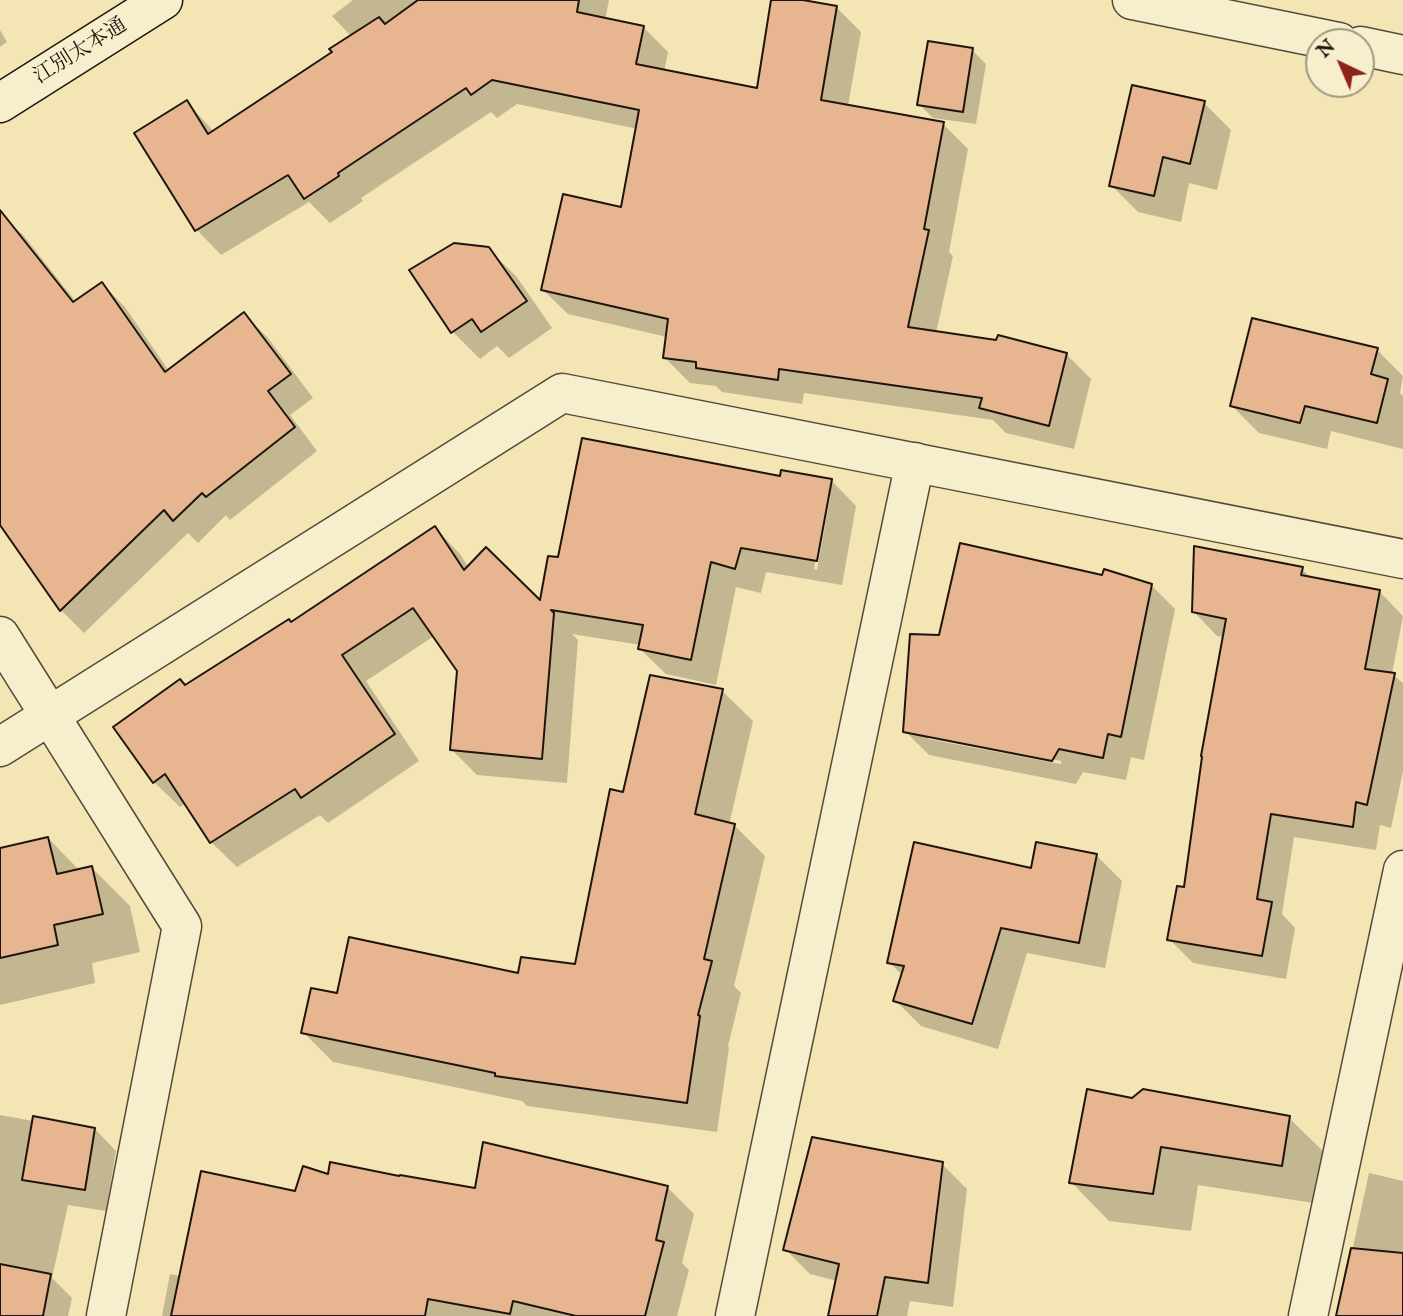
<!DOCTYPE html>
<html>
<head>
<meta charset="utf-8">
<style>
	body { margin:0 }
	#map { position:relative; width:1403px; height:1316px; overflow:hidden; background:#f3e5b4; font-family:"IM FELL English",serif }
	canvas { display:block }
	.north { position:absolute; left:1305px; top:28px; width:70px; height:70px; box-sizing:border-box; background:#f7eece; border:2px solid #a09881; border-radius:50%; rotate:316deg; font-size:19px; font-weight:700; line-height:28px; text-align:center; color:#1e160e }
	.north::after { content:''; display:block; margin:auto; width:24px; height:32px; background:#8f2418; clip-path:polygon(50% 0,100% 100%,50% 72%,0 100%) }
</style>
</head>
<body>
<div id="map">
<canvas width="1403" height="1316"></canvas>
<div class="north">N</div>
</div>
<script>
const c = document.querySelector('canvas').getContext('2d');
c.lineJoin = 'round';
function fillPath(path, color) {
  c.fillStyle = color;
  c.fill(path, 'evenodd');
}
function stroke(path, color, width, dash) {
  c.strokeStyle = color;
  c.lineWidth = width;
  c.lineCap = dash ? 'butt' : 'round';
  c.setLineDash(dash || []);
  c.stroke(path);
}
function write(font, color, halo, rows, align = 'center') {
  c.font = font + ' "IM FELL English","Noto Serif JP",serif';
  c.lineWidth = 7;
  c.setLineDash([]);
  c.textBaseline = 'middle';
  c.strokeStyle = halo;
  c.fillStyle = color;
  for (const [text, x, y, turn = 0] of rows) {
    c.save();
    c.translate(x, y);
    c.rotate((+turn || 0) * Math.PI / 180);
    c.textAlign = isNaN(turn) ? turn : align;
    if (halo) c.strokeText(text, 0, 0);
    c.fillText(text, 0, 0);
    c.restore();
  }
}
fillPath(new Path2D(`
	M 353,0 L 609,0 L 605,20 L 643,27 L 668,52 L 664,72 L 758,90 L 773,0 L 793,0 L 836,7 L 861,32 L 848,106 L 943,124 L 968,149 L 949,252 L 953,256 L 936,333 L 1067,355 L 1091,379 L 1074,449 L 1006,433 L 993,420 L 804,393 L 802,404 L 722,392 L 716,386 L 690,383 L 665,358 L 667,337 L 568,314 L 543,290 L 623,209 L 638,129 L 517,104 L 497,118 L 491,112 L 361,198 L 363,201 L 330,223 L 309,202 L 221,255 L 197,230 L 187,102 L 214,132 L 334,53 L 352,37 L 332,16 Z
	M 0,30 L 7,42 L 0,47 Z
	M 972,50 L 986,64 L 976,124 L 933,118 L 919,104 Z
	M 1204,103 L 1231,130 L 1217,190 L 1189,183 L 1181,222 L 1138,212 L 1111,185 Z
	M 0,213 L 24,236 L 76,302 L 102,284 L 125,307 L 169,371 L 244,314 L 268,338 L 313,398 L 290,415 L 317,451 L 230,520 L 226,515 L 198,543 L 188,533 L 84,633 L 61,610 L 0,522 Z
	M 488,249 L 516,276 L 552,328 L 509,358 L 497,346 L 480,359 L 453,332 L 411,271 Z
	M 1377,350 L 1403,376 L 1400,393 L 1403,396 L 1403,449 L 1331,431 L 1327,449 L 1259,433 L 1232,406 Z
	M 781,478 L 831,480 L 856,506 L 842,585 L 766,572 L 761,593 L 736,587 L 716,685 L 666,674 L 640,649 L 641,645 L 572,634 L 578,640 L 567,783 L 477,775 L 452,750 L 459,671 L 434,636 L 366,681 L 419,761 L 328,823 L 320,815 L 237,867 L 211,842 L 186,803 L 180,807 L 154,782 L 186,687 L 292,624 L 435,528 L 460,554 L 469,568 L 542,603 L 559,559 ZM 826,498 L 830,498 L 817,570 L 814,569 Z
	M 1302,569 L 1312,579 L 1379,591 L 1403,616 L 1392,674 L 1403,683 L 1403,771 L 1391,828 L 1380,825 L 1376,850 L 1294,837 L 1282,914 L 1295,928 L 1286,979 L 1193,963 L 1169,939 L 1185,889 L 1224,637 L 1217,636 L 1193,611 Z
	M 1103,577 L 1151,585 L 1175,609 L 1144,760 L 1131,757 L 1126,780 L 1083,772 L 1076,784 L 929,755 L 905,731 L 940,637 ZM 928,735 L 1061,761 L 1061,764 L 928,739 Z
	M 722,691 L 753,721 L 729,825 L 735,826 L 765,856 L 734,986 L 741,993 L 728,1046 L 729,1048 L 717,1132 L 527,1106 L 522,1101 L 333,1062 L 303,1032 L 338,995 L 519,975 L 576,966 L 625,794 Z
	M 48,838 L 80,871 L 92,868 L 130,906 L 140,952 L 92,963 L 95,983 L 0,1005 L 0,849 Z
	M 1096,855 L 1122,881 L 1105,968 L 1027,953 L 998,1049 L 921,1026 L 895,1000 L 903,976 L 889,962 L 1032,870 Z
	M 1132,1100 L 1289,1118 L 1328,1156 L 1320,1204 L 1198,1185 L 1191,1231 L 1109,1221 L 1071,1182 Z
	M 0,1115 L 34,1121 L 95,1129 L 116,1151 L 106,1211 L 68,1205 L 52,1278 L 72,1298 L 68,1316 L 0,1316 Z
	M 942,1164 L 967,1189 L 953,1307 L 910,1301 L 907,1316 L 830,1316 L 837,1281 L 810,1274 L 785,1249 Z
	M 1369,1173 L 1403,1181 L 1403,1316 L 1338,1316 Z
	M 329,1176 L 477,1190 L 668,1188 L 694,1214 L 682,1263 L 689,1270 L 677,1316 L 162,1316 L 170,1274 L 181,1276 L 296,1193 Z`), '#0003');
const building = new Path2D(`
	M 418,0 L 579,0 L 577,12 L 644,26 L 636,64 L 757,88 L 771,0 L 803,0 L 837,6 L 821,100 L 944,122 L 924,229 L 929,230 L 908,327 L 996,340 L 998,335 L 1067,353 L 1049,426 L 979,408 L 982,398 L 779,369 L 778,380 L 696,368 L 696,362 L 663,358 L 668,319 L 541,290 L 563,194 L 621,207 L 639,110 L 492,80 L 471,95 L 466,88 L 338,173 L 339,176 L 304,199 L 288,175 L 195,231 L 134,133 L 187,100 L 208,134 L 332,52 L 329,49 L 379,17 L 385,24 Z
	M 928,41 L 973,48 L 963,112 L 917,105 Z
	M 1132,85 L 1205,101 L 1190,164 L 1163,157 L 1154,196 L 1109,186 Z
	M 0,210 L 73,302 L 102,282 L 165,372 L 244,312 L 291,374 L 268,391 L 295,427 L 206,497 L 202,493 L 173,521 L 164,510 L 60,611 L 0,525 Z
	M 454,243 L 489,247 L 527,301 L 481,332 L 472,319 L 451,333 L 409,270 Z
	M 1252,318 L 1378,348 L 1371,374 L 1388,379 L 1377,423 L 1305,406 L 1300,423 L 1230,406 Z
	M 582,438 L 780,476 L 781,470 L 832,479 L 817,561 L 741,548 L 735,569 L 711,562 L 691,660 L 638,649 L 643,625 L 551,610 L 554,613 L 542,759 L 450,750 L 457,671 L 413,608 L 342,655 L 395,734 L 301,798 L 295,789 L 210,843 L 165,774 L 153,783 L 113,727 L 180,679 L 185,685 L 289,619 L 291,622 L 435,526 L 464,570 L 486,547 L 540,600 L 548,556 L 558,557 Z
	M 960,543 L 1102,575 L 1104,569 L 1152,584 L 1121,737 L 1108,734 L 1103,758 L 1059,749 L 1052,761 L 903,732 L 910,634 L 939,635 Z
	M 1194,546 L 1303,567 L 1301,575 L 1380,590 L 1365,669 L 1395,673 L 1367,805 L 1356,802 L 1353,827 L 1271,814 L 1257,899 L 1272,902 L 1262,956 L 1167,940 L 1177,886 L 1184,887 L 1202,757 L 1201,756 L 1226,619 L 1192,612 Z
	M 650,675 L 723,689 L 695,814 L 735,824 L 704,959 L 712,961 L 698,1015 L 700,1016 L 687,1103 L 495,1076 L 495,1073 L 301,1033 L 311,988 L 337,993 L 349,937 L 518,973 L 521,957 L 575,964 L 610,789 L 623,792 Z
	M 48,837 L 57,874 L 92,866 L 103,914 L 54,925 L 58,945 L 0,958 L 0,848 Z
	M 914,842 L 1031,868 L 1036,842 L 1097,854 L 1079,943 L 1001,928 L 972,1024 L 893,1001 L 904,966 L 887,963 Z
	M 1087,1089 L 1132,1098 L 1143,1089 L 1290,1116 L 1282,1166 L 1161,1147 L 1153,1194 L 1069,1183 Z
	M 33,1116 L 95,1128 L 85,1190 L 22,1180 Z
	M 812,1137 L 943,1162 L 928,1283 L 885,1277 L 877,1316 L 828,1316 L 839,1264 L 783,1250 Z
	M 483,1142 L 668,1186 L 656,1240 L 664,1242 L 645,1316 L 576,1316 L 513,1301 L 510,1314 L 428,1299 L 425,1316 L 171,1316 L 201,1171 L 295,1191 L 303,1166 L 328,1174 L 330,1162 L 399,1176 L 400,1175 L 475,1188 Z
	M 1351,1248 L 1403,1253 L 1403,1316 L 1336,1316 Z
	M 0,1264 L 51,1274 L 43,1316 L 0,1316 Z`);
fillPath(building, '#e7b590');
stroke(building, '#1e160e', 2);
const street = new Path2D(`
	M 1132,0 L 1339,42
	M 1361,46 L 1403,55
	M 0,636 L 182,926 L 106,1316
	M 0,747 L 562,393 L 1403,559
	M 735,1316 L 915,462
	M 1308,1316 L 1403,870`);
const secondary = new Path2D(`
	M 0,103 L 163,0`);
stroke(street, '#534a38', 41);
stroke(secondary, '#1e160e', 41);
stroke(street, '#f7eece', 38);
stroke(secondary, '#f7eece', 38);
write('21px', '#1e160e', '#f7eece', [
	["江別太本通",81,52,-32]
]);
</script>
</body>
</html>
